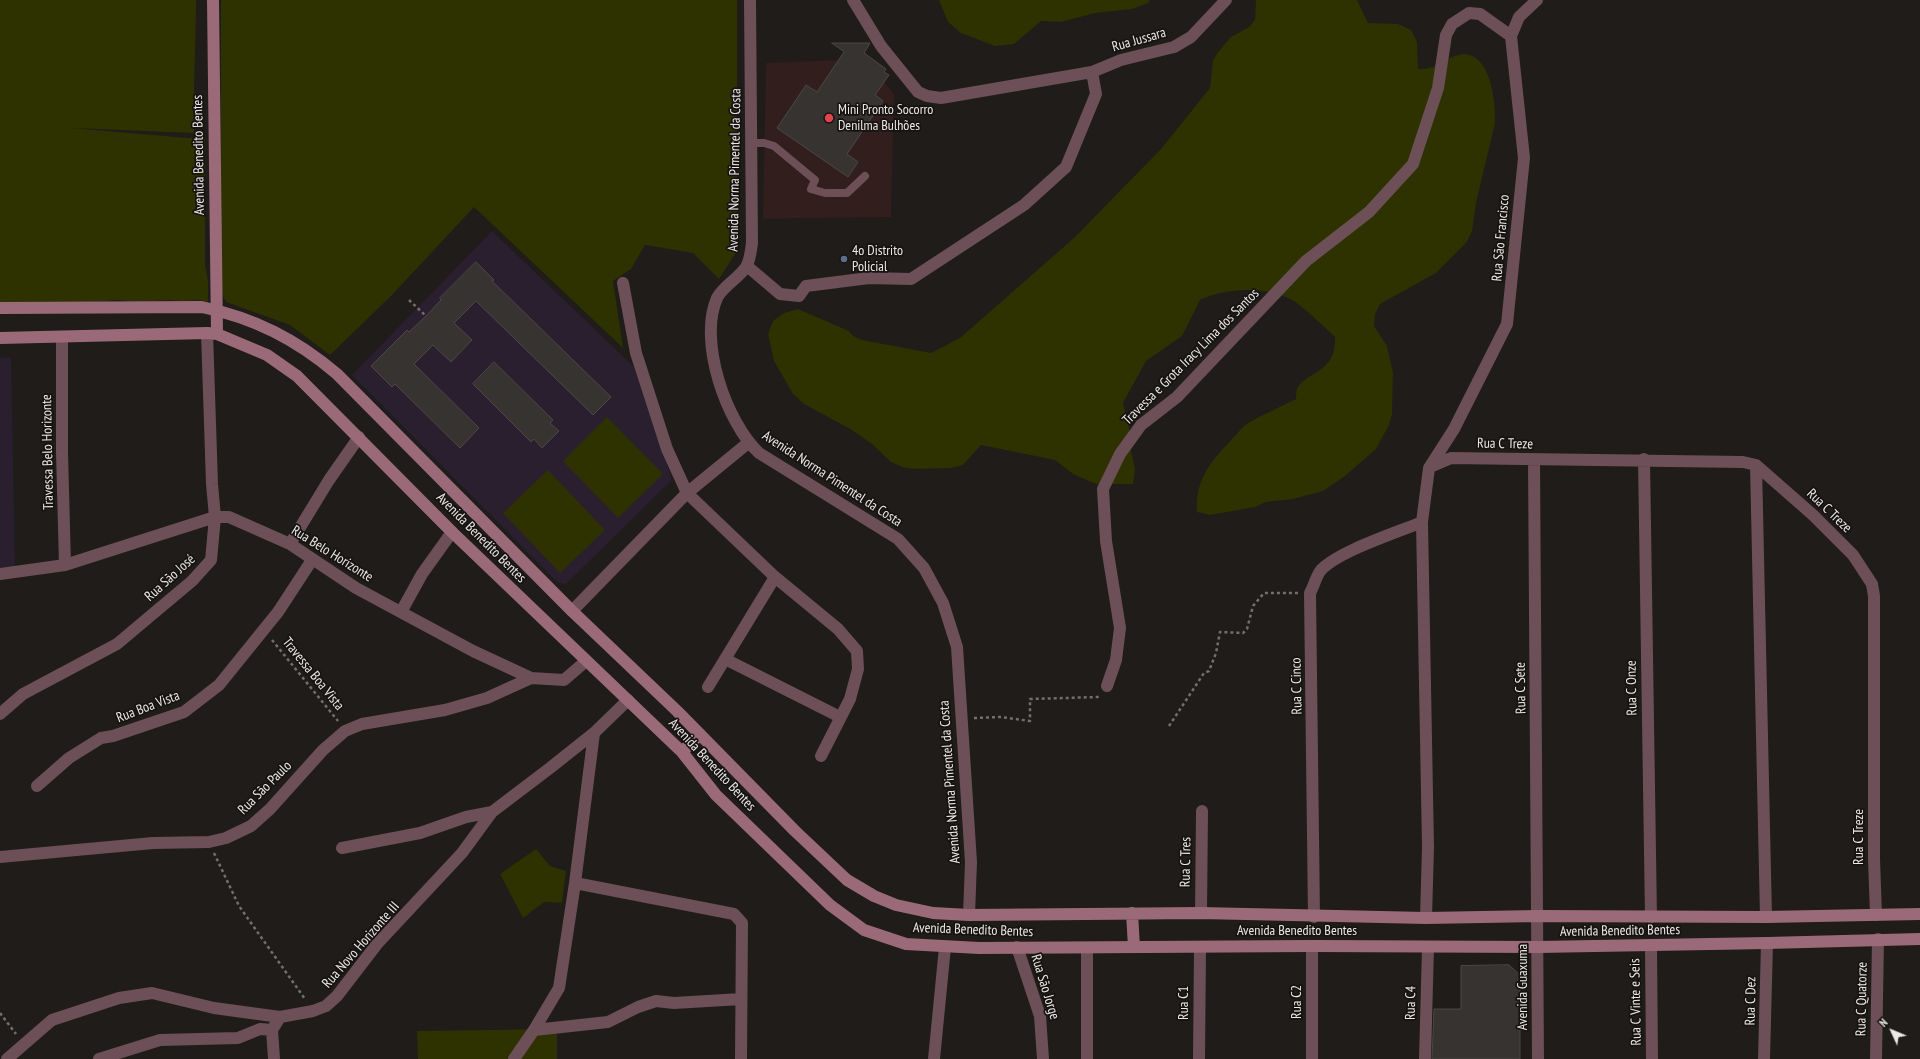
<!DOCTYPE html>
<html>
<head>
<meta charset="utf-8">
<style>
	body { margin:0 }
	#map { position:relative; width:1920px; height:1059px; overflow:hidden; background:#1f1c1a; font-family:"PT Sans Narrow",sans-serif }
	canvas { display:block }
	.north { position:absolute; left:1872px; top:1011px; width:40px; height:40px; -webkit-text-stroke:3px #161311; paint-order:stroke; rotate:314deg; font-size:11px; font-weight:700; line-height:16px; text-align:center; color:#ebe9e7 }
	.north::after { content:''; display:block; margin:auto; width:14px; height:18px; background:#ebe9e7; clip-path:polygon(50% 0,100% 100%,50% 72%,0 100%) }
</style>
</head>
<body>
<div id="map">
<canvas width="1920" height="1059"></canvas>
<div class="north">N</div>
</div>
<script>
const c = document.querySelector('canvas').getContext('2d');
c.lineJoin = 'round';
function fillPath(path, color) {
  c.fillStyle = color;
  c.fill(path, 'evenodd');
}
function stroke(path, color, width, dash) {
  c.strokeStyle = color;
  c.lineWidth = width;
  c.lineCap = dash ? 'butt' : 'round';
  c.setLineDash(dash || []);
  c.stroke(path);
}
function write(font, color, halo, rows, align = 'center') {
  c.font = font + ' "PT Sans Narrow",sans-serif';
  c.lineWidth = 3.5;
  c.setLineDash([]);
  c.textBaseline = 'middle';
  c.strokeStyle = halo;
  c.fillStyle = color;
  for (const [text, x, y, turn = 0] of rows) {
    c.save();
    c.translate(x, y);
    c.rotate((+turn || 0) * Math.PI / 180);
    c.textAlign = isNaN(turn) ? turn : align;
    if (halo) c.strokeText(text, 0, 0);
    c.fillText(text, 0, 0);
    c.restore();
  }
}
fillPath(new Path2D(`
	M 492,231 L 634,367 L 672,480 L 566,584 L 559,583 L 555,580 L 352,375 Z
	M 0,358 L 11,358 L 15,567 L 0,570 Z`), '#291f2e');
fillPath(new Path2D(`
	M 865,59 L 894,94 L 891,217 L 763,219 L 766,63 Z`), '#311e1d');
fillPath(new Path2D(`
	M 0,0 L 196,0 C 196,45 193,89 194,133 L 71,128 L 188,138 L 205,137 L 205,265 L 208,280 L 208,302 L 200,300 L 182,301 L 169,300 L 139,302 L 117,300 L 94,302 L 0,303 Z
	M 221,0 L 737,0 L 737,251 L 719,279 L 693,253 L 645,245 L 631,269 L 613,281 L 623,348 L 474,207 L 392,295 L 330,355 L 290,325 L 226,302 L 221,293 Z
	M 939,0 L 1150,0 L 1148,3 L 1132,9 L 1095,13 L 1061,22 L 1041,21 L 1014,44 L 995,46 L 961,33 L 948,22 Z
	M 1256,0 L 1357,0 L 1368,23 L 1398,24 L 1411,30 L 1417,42 L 1418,69 C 1440,69 1438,61 1455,56 C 1490,44 1496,101 1495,123 L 1476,203 L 1472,231 L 1466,243 L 1436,273 L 1380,304 L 1375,314 L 1374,326 L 1387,346 L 1393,373 L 1392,414 L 1389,425 L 1376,449 L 1345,476 L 1323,491 L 1293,499 L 1266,502 L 1255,507 L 1210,515 L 1197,512 C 1195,479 1211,461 1233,438 C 1238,433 1243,426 1248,423 C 1264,414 1280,407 1296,399 C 1296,396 1296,390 1298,387 C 1301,382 1307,378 1312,375 C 1330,365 1335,356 1335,337 C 1323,326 1311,314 1298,304 C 1273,285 1227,287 1200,300 L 1182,336 L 1146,361 L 1123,403 L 1129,427 L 1129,442 L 1135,469 L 1133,484 L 1096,484 L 1073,474 L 1055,460 L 981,445 L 963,465 L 951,468 L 914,469 L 902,467 L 891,462 L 872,444 L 852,430 L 804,404 L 793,394 L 774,361 L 768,334 L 773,321 L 784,313 L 798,309 L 849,331 L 853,336 L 862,340 L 931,353 L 960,338 L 1075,237 L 1161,149 L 1210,88 L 1213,60 L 1219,51 L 1231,37 L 1249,27 L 1255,20 Z
	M 607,417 L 663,474 L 618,518 L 563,461 Z
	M 548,470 L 605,530 L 560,573 L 503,513 Z
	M 536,849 L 550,866 L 566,871 L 562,903 L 544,902 L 523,918 L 500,874 Z
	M 557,1029 L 557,1059 L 418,1059 L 417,1031 Z`), '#2e3100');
const building = new Path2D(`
	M 832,43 L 870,43 L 864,53 L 886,69 L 884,72 L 889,75 L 875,95 L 883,101 L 847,154 L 858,162 L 848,177 L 777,128 L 806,85 L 817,92 L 844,52 Z
	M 476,262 L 494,280 L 492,281 L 611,397 L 593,415 L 476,301 L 454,323 L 472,340 L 451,362 L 433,345 L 414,364 L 479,428 L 460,448 L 395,384 L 392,387 L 371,366 L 407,330 L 409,332 L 426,316 L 441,300 L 440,298 Z
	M 494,362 L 553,420 L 550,423 L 559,431 L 542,448 L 534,439 L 531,442 L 473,384 Z
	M 1509,965 L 1520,975 L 1520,1059 L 1432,1059 L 1434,1009 L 1461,1009 L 1461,966 Z`);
fillPath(building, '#363330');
stroke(building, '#4b4845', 1);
stroke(new Path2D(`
	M 409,300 L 426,316
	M 272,640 L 338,721
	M 974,718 L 1001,717 L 1030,721 L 1030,699 L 1099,697
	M 1169,726 L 1204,673 L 1209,671 L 1216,653 L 1220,632 L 1243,633 L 1247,629 L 1253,606 L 1264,593 L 1298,593
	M 214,853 L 239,906 L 305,999
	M 0,1013 L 16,1034`), '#726f6d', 2.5, [3, 3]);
stroke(new Path2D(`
	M 752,143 L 764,143 L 774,146 L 815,180 L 811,189 L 825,193 L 847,193 L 865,176`), '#6d4f57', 8);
stroke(new Path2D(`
	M 750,0 L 752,243 C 751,250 750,261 746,267 C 739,278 723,286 717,298 C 698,341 726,422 759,453 L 898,539 L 924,568 L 943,603 L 957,647 L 971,862 L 969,915
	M 853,0 L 881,46 L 918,92 L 927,96 L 941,98 L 1092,72 L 1121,60 L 1174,47 L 1191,37 L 1226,0
	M 747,266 L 780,294 L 799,296 L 806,286 L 869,278 L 911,279 L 1024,205 L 1066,167 L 1096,94 L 1092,72
	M 623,283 L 636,353 L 667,449 L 687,493 L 775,577 L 838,629 L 857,651 L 858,669 L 850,699 L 821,756
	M 62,337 L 62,452 L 65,565
	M 1644,459 L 1651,917
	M 1534,460 L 1538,1059
	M 1756,465 L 1766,917
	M 1430,467 L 1451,458 L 1743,462 L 1756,465 L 1813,515 L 1853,555 L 1872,584 L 1874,596 L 1874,859 L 1876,915
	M 290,544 L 329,480 L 359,437
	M 0,574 L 65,565 L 215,517 L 229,517 L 290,544 L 356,588 L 473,651 L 531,678 L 564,680 L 586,661
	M 572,611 L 687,493 L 748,443
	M 401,612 L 422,574 L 452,532
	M 725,659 L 840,717
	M 1107,686 L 1116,660 L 1120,628 L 1106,541 L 1103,489 L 1120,454 L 1141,425 L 1177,397 L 1306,261 L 1369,212 L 1413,164 L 1438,88 L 1446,35 L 1452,24 L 1469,13 L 1480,14 L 1511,36
	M 708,687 L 775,577
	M 0,714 L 23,694 L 117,644 L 192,581 L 211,560 L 215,517 L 212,484 L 207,333
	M 37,786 L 69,758 L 101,738 L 113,736 L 184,712 L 219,685 L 278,612 L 312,560
	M 342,848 L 420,833 L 466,817 L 492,812
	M 0,857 L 153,843 L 209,842 L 226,838 L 251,826 L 270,809 L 323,750 L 345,731 L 362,724 L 445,710 L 487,698 L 531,678
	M 575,883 L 734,914 L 742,923 L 741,1059
	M 1201,913 L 1202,811
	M 1314,917 L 1310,593 C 1314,586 1316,576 1321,570 C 1339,551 1396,533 1422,522
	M 1426,918 L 1428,847 L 1422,522 L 1429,468 L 1454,429 L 1507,324 L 1524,158 L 1511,36 L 1519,17 L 1537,0
	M 1651,945 L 1652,1059
	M 1017,947 L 1040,1016 L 1043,1059
	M 1087,948 L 1087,1059
	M 272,1030 L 274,1059
	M 534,1030 L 608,1022 L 638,1007 L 656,1001 L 674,1003 L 741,999
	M 7,1059 L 52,1020 L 119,998 L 152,993 L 214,1008 L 280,1017 L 313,1011 L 326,1006 L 337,996 L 377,944 L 462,853 L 492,812 L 550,768 L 594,733 L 628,700
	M 99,1059 L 160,1040 L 238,1038 L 260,1029 L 272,1030 L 280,1017
	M 514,1059 L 534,1030 L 559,988 L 575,883 L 594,733
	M 934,1059 L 945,947
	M 1199,1059 L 1200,947
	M 1312,1059 L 1312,946
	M 1425,1059 L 1428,947
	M 1764,1059 L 1767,943
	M 1876,1059 L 1878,939`), '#6d4f57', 12);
stroke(new Path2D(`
	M 213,0 L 217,334
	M 0,308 L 202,307 C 254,318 296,339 337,374 L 572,611 L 677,711 L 795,831 L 847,880 L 874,896 L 896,905 L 933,913 L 969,915 L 1201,913 L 1426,918 L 1538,916 L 1766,917 L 1920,914
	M 0,338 L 207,333 L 217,334 L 267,355 L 297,376 L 452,532 L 682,752 L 716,795 L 830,905 L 864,930 L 906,944 L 979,948 L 1312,946 L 1538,947 L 1767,943 L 1920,939
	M 682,752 L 700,734
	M 1132,913 L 1134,947`), '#9b6a78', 12);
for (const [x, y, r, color] of [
	[829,118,5,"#e0444e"],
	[844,259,4,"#5c6f8a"]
]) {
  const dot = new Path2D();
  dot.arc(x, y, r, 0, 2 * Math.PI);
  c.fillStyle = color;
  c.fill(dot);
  stroke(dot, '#161311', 1.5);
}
write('14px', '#ebe9e7', '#161311', [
	["Rua Jussara",1139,40,-16],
	["Avenida Benedito Bentes",199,155,-91],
	["Avenida Norma Pimentel da Costa",735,170,-89],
	["Rua São Francisco",1501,238,-85],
	["Travessa e Grota Iracy Lima dos Santos",1191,357,-45],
	["Rua C Treze",1505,444,1],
	["Travessa Belo Horizonte",48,452,-91],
	["Avenida Norma Pimentel da Costa",832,479,33],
	["Rua C Treze",1829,511,44],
	["Avenida Benedito Bentes",481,538,45],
	["Rua Belo Horizonte",332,554,32],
	["Rua São José",170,578,-42],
	["Travessa Boa Vista",313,674,51],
	["Rua C Cinco",1297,686,-91],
	["Rua C Sete",1521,688,-91],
	["Rua C Onze",1632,688,-91],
	["Rua Boa Vista",148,707,-21],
	["Avenida Benedito Bentes",712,765,47],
	["Avenida Norma Pimentel da Costa",950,782,-94],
	["Rua São Paulo",265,788,-45],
	["Rua C Treze",1859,837,-90],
	["Rua C Tres",1186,862,-89],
	["Avenida Benedito Bentes",973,930,2],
	["Avenida Benedito Bentes",1297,931],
	["Avenida Benedito Bentes",1620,931,-1],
	["Rua Novo Horizonte III",361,945,-49],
	["Rua São Jorge",1045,987,73],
	["Avenida Guaxuma",1523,987,-90],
	["Rua C Quatorze",1862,999,-89],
	["Rua C Dez",1751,1001,-89],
	["Rua C2",1297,1002,-90],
	["Rua C Vinte e Seis",1636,1002,-91],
	["Rua C1",1184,1003,-90],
	["Rua C4",1411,1003,-89]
]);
write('14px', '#ebe9e7', '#161311', [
	["Mini Pronto Socorro",838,110],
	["Denilma Bulhões",838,126],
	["4o Distrito",852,251],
	["Policial",852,267]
], 'left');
</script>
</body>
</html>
